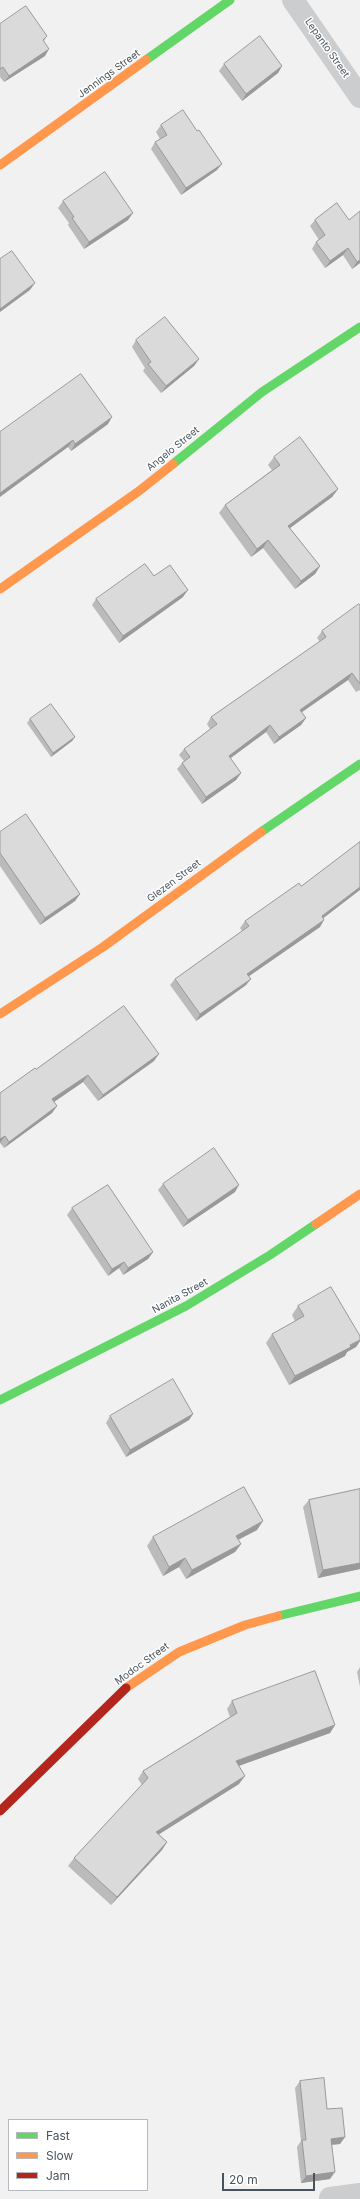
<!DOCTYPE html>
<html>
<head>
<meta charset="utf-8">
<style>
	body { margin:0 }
	#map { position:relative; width:360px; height:2199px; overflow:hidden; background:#f1f1f1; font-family:Inter,sans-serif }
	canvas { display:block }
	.legend { position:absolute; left:8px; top:2119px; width:140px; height:72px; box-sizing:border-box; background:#fff; border:1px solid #b6babe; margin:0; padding:5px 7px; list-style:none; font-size:12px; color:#49535d }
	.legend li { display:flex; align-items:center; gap:8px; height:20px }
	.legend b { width:20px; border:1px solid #b6babe }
	.scale { position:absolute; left:222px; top:2173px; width:93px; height:18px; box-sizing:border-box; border:2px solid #49535d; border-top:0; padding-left:5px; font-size:12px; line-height:14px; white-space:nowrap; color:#49535d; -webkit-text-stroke:3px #fff; paint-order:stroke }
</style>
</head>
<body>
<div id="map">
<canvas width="360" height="2199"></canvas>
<ul class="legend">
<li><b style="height:5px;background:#63d668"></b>Fast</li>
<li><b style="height:5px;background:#ff974d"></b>Slow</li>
<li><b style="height:5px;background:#b3261e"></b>Jam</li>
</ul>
<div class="scale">20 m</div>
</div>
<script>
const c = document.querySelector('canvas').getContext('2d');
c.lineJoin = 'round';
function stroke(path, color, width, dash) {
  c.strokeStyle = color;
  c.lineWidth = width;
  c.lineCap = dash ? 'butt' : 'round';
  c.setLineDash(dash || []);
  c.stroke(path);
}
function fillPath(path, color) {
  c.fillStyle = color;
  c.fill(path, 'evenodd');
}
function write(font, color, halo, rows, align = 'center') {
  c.font = font + ' Inter,sans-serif';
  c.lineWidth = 3;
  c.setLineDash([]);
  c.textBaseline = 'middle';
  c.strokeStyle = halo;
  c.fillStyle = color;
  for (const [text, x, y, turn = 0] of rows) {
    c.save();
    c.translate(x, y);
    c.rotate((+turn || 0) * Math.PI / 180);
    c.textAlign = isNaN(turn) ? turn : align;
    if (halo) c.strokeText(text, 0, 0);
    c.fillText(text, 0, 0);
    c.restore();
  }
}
stroke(new Path2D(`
	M 293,0 L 360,97
	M 330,2198 L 360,2194`), '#cbcdcf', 22);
stroke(new Path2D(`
	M 146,60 L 230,0
	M 173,464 L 262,392 L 360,327
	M 261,832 L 360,764
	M 0,1400 L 186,1306 L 270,1255 L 316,1224
	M 278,1616 L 360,1596`), '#63d668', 9);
stroke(new Path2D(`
	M 0,165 L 146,60
	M 0,589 L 139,491 L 173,464
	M 0,1014 L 103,947 L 261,832
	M 316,1224 L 360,1194
	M 126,1688 L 179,1652 L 245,1625 L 278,1616`), '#ff974d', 9);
stroke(new Path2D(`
	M 0,1811 L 126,1688`), '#b3261e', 9);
fillPath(new Path2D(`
	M 0,24 L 47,36 L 44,41 L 45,56 L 4,82 L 0,77 Z
	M 224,64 L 282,66 L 278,73 L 242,101 L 219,71 Z
	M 161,125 L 217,170 L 181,195 L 151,149 L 155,142 L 160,139 L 156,132 Z
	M 63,201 L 128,220 L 84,249 L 68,225 L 69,223 L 58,208 Z
	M 337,203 L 360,263 L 352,269 L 343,255 L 325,268 L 312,249 L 316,242 L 319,240 L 310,226 L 315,220 Z
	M 136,340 L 199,359 L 194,366 L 161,393 L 143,371 L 145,368 L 132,347 Z
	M 108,424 L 71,451 L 68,447 L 0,432 Z
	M 274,457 L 338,489 L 332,497 L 290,528 L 320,566 L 315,574 L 295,589 L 263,548 L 251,557 L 219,513 L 225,505 L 272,470 L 268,465 Z
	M 154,576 L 183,597 L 119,643 L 92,605 L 96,599 Z
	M 360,605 L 360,690 L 356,692 L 348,680 L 301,712 L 306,718 L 301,725 L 274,744 L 266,732 L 230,758 L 241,773 L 236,780 L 202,804 L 177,769 L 182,763 L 184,761 L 179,755 L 184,749 L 210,729 L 207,724 L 211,717 L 320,642 L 317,638 L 322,631 Z
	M 30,719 L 75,737 L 72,741 L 51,757 L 27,723 Z
	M 0,832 L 80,894 L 75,901 L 40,925 L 0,866 Z
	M 323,918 L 320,927 L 249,976 L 246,985 L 196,1021 L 170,985 L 175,979 L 242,931 L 240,928 L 245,921 Z
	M 154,1061 L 98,1101 L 83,1082 L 54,1102 L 57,1106 L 52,1113 L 4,1148 L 0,1143 L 0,1093 L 36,1069 Z
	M 163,1184 L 235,1192 L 183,1227 L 158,1190 Z
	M 72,1208 L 153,1252 L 148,1259 L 123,1275 L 119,1268 L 108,1276 L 67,1215 Z
	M 298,1306 L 360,1336 L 360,1341 L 356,1347 L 347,1352 L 345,1356 L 289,1385 L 266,1343 L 272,1334 L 295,1321 L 292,1315 Z
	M 193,1414 L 189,1420 L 126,1457 L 106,1423 L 110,1416 Z
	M 360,1489 L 360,1569 L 318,1578 L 303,1507 L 309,1500 Z
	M 257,1530 L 238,1540 L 241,1544 L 235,1552 L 186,1579 L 179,1567 L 163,1576 L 147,1546 L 153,1537 Z
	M 360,1667 L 360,1687 L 357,1672 Z
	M 232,1701 L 335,1725 L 330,1733 L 239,1766 L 239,1784 L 158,1834 L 167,1842 L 162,1850 L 111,1905 L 68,1866 L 74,1858 L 142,1785 L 138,1779 L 143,1771 L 230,1717 L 227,1709 Z
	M 300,2081 L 327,2109 L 345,2137 L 340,2144 L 332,2145 L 330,2179 L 301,2183 L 297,2147 L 301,2141 L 295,2088 Z`), '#bbbbbc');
fillPath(new Path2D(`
	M 49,49 L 45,56 L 4,82 L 9,76 Z
	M 282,66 L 278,73 L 242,101 L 246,94 Z
	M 222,164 L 217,170 L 181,195 L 186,188 Z
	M 133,213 L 128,220 L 84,249 L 89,242 Z
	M 348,248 L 343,255 L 325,268 L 330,261 Z
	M 360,260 L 360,263 L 352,269 L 357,262 Z
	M 35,283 L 30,290 L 0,312 L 0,309 Z
	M 199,359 L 194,366 L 161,393 L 166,386 Z
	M 112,417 L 108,424 L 71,451 L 75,444 Z
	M 73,440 L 68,447 L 0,497 L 0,493 Z
	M 338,489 L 332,497 L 282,534 L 288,526 Z
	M 268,540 L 263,548 L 251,557 L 257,549 Z
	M 320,566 L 315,574 L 295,589 L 301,581 Z
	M 188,590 L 183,597 L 119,643 L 123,636 Z
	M 352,673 L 348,680 L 295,717 L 300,710 Z
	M 306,718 L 301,725 L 274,744 L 279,737 Z
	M 270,725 L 266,732 L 224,763 L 229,756 Z
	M 75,737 L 72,741 L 51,757 L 53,753 Z
	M 241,773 L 236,780 L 202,804 L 206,797 Z
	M 360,887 L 360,890 L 317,923 L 322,916 Z
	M 80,894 L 75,901 L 40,925 L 45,918 Z
	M 324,920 L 320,927 L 242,981 L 247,974 Z
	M 251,979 L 246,985 L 196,1021 L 200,1014 Z
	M 159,1054 L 154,1061 L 98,1101 L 103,1095 Z
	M 88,1075 L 83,1082 L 48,1106 L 52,1099 Z
	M 57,1106 L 52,1113 L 4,1148 L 9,1142 Z
	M 5,1136 L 0,1143 L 0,1139 Z
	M 239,1185 L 235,1192 L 183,1227 L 188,1220 Z
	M 153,1252 L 148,1259 L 123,1275 L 128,1268 Z
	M 124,1262 L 119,1268 L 108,1276 L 112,1269 Z
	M 360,1340 L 360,1341 L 356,1347 L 347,1352 L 345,1356 L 289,1385 L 295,1376 Z
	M 193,1414 L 189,1420 L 126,1457 L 130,1450 Z
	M 263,1521 L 257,1530 L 230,1544 L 236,1536 Z
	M 241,1544 L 235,1552 L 186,1579 L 192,1570 Z
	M 185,1558 L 179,1567 L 163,1576 L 169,1567 Z
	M 360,1563 L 360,1569 L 318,1578 L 323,1570 Z
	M 335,1725 L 330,1733 L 230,1769 L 236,1761 Z
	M 245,1776 L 239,1784 L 150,1840 L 156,1832 Z
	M 167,1842 L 162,1850 L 111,1905 L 117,1897 Z
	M 345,2137 L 340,2144 L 327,2145 L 331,2139 Z
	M 335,2172 L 330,2179 L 301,2183 L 306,2176 Z`), '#999');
const building = new Path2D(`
	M 26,6 L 47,36 L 43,40 L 49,49 L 9,76 L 3,67 L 0,69 L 0,24 Z
	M 260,36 L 282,66 L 246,94 L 224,64 Z
	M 183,110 L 197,131 L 199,130 L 222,164 L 186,188 L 155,142 L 167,135 L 161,125 Z
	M 105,172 L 133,213 L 89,242 L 72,218 L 74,217 L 63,201 Z
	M 337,203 L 349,220 L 360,211 L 360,260 L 357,262 L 348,248 L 330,261 L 316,242 L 325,235 L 315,220 Z
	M 12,251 L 35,283 L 0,309 L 0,259 Z
	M 165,317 L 199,359 L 166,386 L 148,364 L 151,362 L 136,340 Z
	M 81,374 L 112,417 L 75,444 L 73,440 L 0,493 L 0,432 Z
	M 300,437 L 338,489 L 288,526 L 320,566 L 301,581 L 268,540 L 257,549 L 225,505 L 280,465 L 274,457 Z
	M 145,564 L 154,576 L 170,565 L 188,590 L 123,636 L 96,599 Z
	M 359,604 L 360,605 L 360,684 L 352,673 L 300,710 L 306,718 L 279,737 L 270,725 L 229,756 L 241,773 L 206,797 L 182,763 L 190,757 L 184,749 L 217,724 L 211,717 L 326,637 L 322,631 Z
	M 51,704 L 75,737 L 53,753 L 30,719 Z
	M 26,814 L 80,894 L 45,918 L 0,853 L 0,832 Z
	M 360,842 L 360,887 L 322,916 L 324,920 L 247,974 L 251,979 L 200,1014 L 175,979 L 249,926 L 245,921 L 299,883 L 301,886 Z
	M 124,1006 L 159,1054 L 103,1095 L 88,1075 L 52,1099 L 57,1106 L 9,1142 L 5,1136 L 0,1139 L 0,1093 L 35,1068 L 36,1069 Z
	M 214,1148 L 239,1185 L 188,1220 L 163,1184 Z
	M 108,1185 L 153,1252 L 128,1268 L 124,1262 L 112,1269 L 72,1208 Z
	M 331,1287 L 360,1336 L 360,1340 L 350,1345 L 351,1347 L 295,1376 L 272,1334 L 304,1316 L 298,1306 Z
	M 173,1379 L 193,1414 L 130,1450 L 110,1416 Z
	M 244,1487 L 263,1521 L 236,1536 L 241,1544 L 192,1570 L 185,1558 L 169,1567 L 153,1537 Z
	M 360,1489 L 360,1563 L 323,1570 L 309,1500 Z
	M 315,1671 L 335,1725 L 236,1761 L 245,1776 L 156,1832 L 167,1842 L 117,1897 L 74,1858 L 148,1778 L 143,1771 L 237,1713 L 232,1701 Z
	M 324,2078 L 327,2109 L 342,2108 L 345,2137 L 331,2139 L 335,2172 L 306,2176 L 302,2140 L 306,2140 L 300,2081 Z`);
fillPath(building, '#dadadb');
stroke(building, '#999', 1);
write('10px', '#49535d', '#fff', [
	["Lepanto Street",327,48,55],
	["Jennings Street",109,74,-36],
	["Angelo Street",173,449,-39],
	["Glezen Street",174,881,-37],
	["Nanita Street",180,1296,-29],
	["Modoc Street",142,1664,-36]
]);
</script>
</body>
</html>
